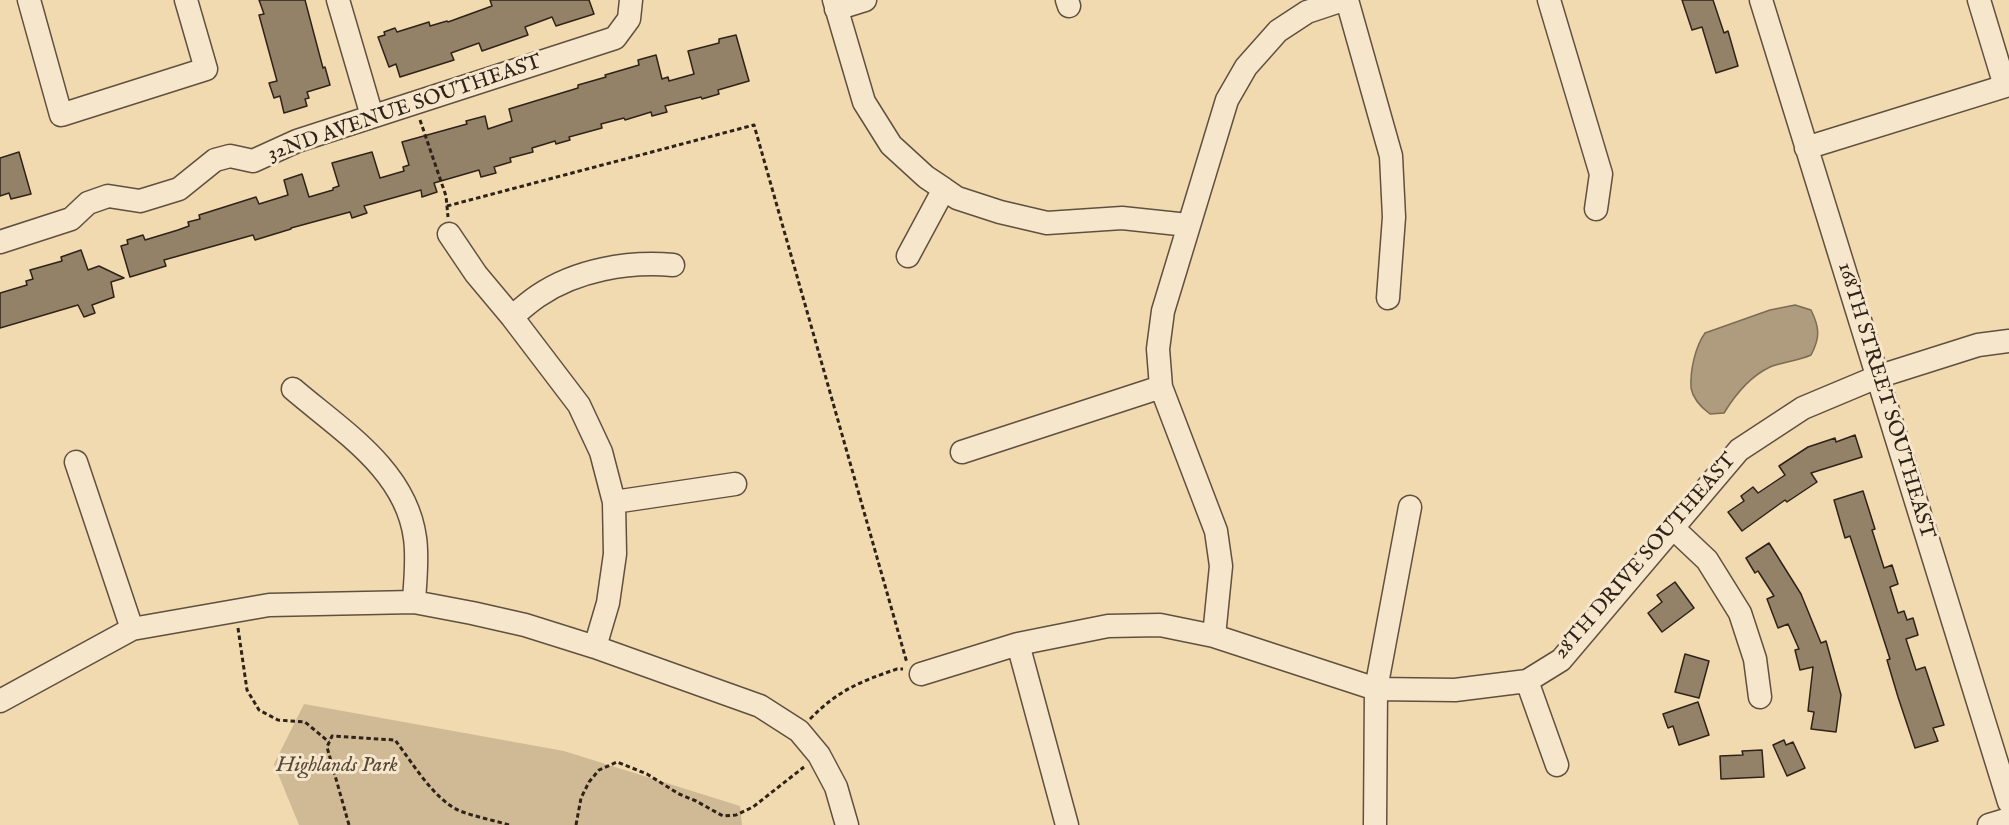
<!DOCTYPE html>
<html>
<head>
<meta charset="utf-8">
<style>
	body { margin:0 }
	canvas { display:block; background:#f1d9b0 }
</style>
</head>
<body>
<canvas width="2009" height="825"></canvas>
<script>
const c = document.querySelector('canvas').getContext('2d');
c.lineJoin = 'round';
function fillPath(path, color) {
  c.fillStyle = color;
  c.fill(path, 'evenodd');
}
function stroke(path, color, width, dash) {
  c.strokeStyle = color;
  c.lineWidth = width;
  c.lineCap = dash ? 'butt' : 'round';
  c.setLineDash(dash || []);
  c.stroke(path);
}
function write(font, color, halo, rows, align = 'center') {
  c.font = font + ' "IM FELL English",serif';
  c.lineWidth = 6;
  c.setLineDash([]);
  c.textBaseline = 'middle';
  c.strokeStyle = halo;
  c.fillStyle = color;
  for (const [text, x, y, turn = 0] of rows) {
    c.save();
    c.translate(x, y);
    c.rotate((+turn || 0) * Math.PI / 180);
    c.textAlign = isNaN(turn) ? turn : align;
    if (halo) c.strokeText(text, 0, 0);
    c.fillText(text, 0, 0);
    c.restore();
  }
}
fillPath(new Path2D(`
	M 304,704 L 564,751 L 740,806 L 742,825 L 299,825 L 274,764 Z`), '#d0ba96');
const water = new Path2D(`
	M 1795,305 L 1811,310 C 1820,328 1820,338 1811,355 C 1798,361 1782,362 1770,367 C 1751,376 1735,395 1724,413 L 1710,414 C 1702,408 1693,399 1691,388 C 1690,371 1695,347 1705,333 L 1770,310 Z`);
fillPath(water, '#af9b7d');
stroke(water, '#7c6b55', 1.5);
const building = new Path2D(`
	M 259,0 L 305,0 L 323,68 L 325,67 L 330,85 L 307,92 L 309,98 L 305,99 L 307,106 L 284,113 L 280,96 L 274,98 L 269,83 L 277,81 L 259,15 L 264,14 Z
	M 490,0 L 589,0 L 594,14 L 556,26 L 552,17 L 525,27 L 528,35 L 482,51 L 479,43 L 451,53 L 454,60 L 400,77 L 396,64 L 389,67 L 378,37 L 385,35 L 384,32 L 395,28 L 397,32 L 429,22 L 430,26 L 447,21 L 448,22 L 492,6 Z
	M 1682,0 L 1713,0 L 1724,33 L 1728,31 L 1738,66 L 1716,73 L 1702,27 L 1692,30 Z
	M 736,35 L 749,81 L 718,90 L 719,94 L 702,99 L 701,97 L 665,106 L 667,112 L 652,116 L 651,112 L 625,120 L 624,118 L 601,124 L 602,128 L 569,137 L 570,140 L 556,144 L 555,141 L 532,148 L 533,152 L 510,158 L 511,162 L 494,167 L 496,173 L 481,177 L 479,170 L 434,183 L 437,192 L 422,197 L 421,190 L 364,206 L 367,213 L 352,218 L 350,212 L 291,228 L 291,229 L 255,240 L 253,235 L 164,260 L 166,266 L 130,277 L 121,246 L 128,244 L 127,240 L 143,235 L 145,240 L 178,230 L 189,226 L 188,222 L 200,219 L 199,215 L 256,197 L 259,204 L 288,195 L 284,180 L 302,174 L 309,197 L 333,190 L 333,188 L 339,186 L 332,163 L 350,158 L 372,152 L 380,178 L 404,171 L 403,167 L 409,165 L 402,142 L 467,124 L 466,121 L 485,116 L 488,129 L 512,121 L 509,109 L 578,88 L 578,85 L 606,77 L 605,75 L 639,65 L 638,60 L 656,55 L 662,79 L 668,77 L 669,81 L 694,74 L 688,51 L 719,43 L 719,39 Z
	M 19,152 L 31,194 L 11,199 L 9,193 L 0,196 L 0,158 Z
	M 81,250 L 88,270 L 99,266 L 124,278 L 111,282 L 114,297 L 92,305 L 95,313 L 84,317 L 78,305 L 0,328 L 0,293 L 27,285 L 26,281 L 33,279 L 30,270 L 62,261 L 61,257 Z
	M 1855,435 L 1862,457 L 1811,473 L 1817,482 L 1787,502 L 1785,500 L 1742,531 L 1728,512 L 1744,501 L 1741,496 L 1753,487 L 1758,493 L 1785,475 L 1779,466 L 1808,447 L 1835,438 L 1836,442 Z
	M 1863,491 L 1875,529 L 1872,530 L 1884,568 L 1892,565 L 1898,584 L 1890,587 L 1898,613 L 1904,611 L 1907,620 L 1913,618 L 1918,635 L 1906,639 L 1916,670 L 1925,667 L 1944,725 L 1933,728 L 1938,741 L 1915,748 L 1898,697 L 1887,660 L 1890,659 L 1869,594 L 1850,536 L 1845,538 L 1834,500 Z
	M 1769,543 L 1801,594 L 1821,643 L 1826,641 L 1841,695 L 1836,732 L 1811,729 L 1814,712 L 1808,711 L 1813,667 L 1800,670 L 1795,650 L 1799,649 L 1788,624 L 1778,628 L 1767,599 L 1774,596 L 1758,571 L 1755,573 L 1746,558 Z
	M 1675,582 L 1694,608 L 1662,632 L 1648,613 L 1662,602 L 1657,595 Z
	M 1685,654 L 1709,661 L 1699,698 L 1675,692 Z
	M 1698,702 L 1709,735 L 1679,745 L 1673,726 L 1668,728 L 1663,714 Z
	M 1784,740 L 1786,745 L 1793,742 L 1805,768 L 1787,776 L 1773,745 Z
	M 1762,750 L 1764,777 L 1721,779 L 1720,756 L 1743,755 L 1742,751 Z`);
fillPath(building, '#948268');
stroke(building, '#2f2319', 1.5);
const minor = new Path2D(`
	M 29,0 L 61,115 L 206,69 L 186,0
	M 338,0 L 372,116
	M 834,0 L 864,102 L 891,145 L 926,177 L 944,189 L 908,256
	M 1067,0 L 1069,6
	M 1347,0 L 1391,156 L 1394,217 L 1388,298
	M 1549,0 L 1601,174 L 1596,209
	M 1761,0 L 2009,802
	M 1979,0 L 2005,86
	M 836,9 L 865,0
	M 1806,148 L 2009,85
	M 944,189 L 957,198 L 1000,212 L 1047,223 L 1122,218 L 1188,225
	M 449,234 L 476,274 L 512,317 L 579,405 L 601,452 L 614,502 L 615,554 L 608,603 L 595,647
	M 0,242 L 71,219 L 88,203 L 108,196 L 140,201 L 179,189 L 215,160 L 230,156 L 253,161 L 297,141 L 615,38 L 629,19 L 631,0
	M 512,317 C 520,310 529,302 538,296 C 576,270 628,261 673,265
	M 293,389 C 342,431 406,470 415,538 C 418,559 415,581 414,602
	M 962,452 L 1161,387
	M 76,462 L 132,629
	M 614,502 L 735,484
	M 1672,527 L 1707,560 L 1740,613 L 1755,659 L 1760,697
	M 1214,636 L 1221,566 L 1216,531 L 1161,387 L 1158,349 L 1163,311 L 1227,100 L 1246,67 L 1278,31 L 1307,12 L 1343,0
	M 1018,644 L 1067,825
	M 921,674 L 1018,644 L 1108,626 L 1160,625 L 1214,636 L 1376,689 L 1455,690 L 1527,681 L 1561,660 L 1739,450 L 1803,408 L 1877,377 L 1978,345 L 2009,341
	M 1527,681 L 1557,765
	M 0,701 L 132,629 L 269,605 L 414,602 L 472,613 L 525,625 L 595,647 L 760,706 L 799,731 L 819,755 L 836,787 L 847,825
	M 1375,825 L 1376,689 L 1410,507
	M 1989,825 L 2009,819`);
stroke(minor, '#60503f', 25);
stroke(new Path2D(`
	M 420,120 L 446,196 L 448,217
	M 447,206 L 754,125 L 907,663
	M 238,628 L 247,690 L 259,710 L 278,720 L 305,722 L 329,742
	M 810,719 C 837,691 861,681 897,669 L 903,669
	M 349,825 L 327,747 L 332,736 L 395,740 C 412,762 434,800 460,811 C 476,817 493,820 509,825
	M 576,825 L 581,798 L 589,782 L 599,770 L 617,762 L 647,774 L 679,794 L 696,801 L 723,816 L 736,815 L 753,807 L 804,767`), '#2f2319', 3, [4.5, 3]);
stroke(minor, '#f6e6cc', 22);
write('21px', '#2f2319', '#f6e6cc', [
	["32ND AVENUE SOUTHEAST",405,109,-19],
	["168TH STREET SOUTHEAST",1885,401,73],
	["28TH DRIVE SOUTHEAST",1646,557,-49]
]);
write('italic 21px', '#574938', '#f6e6cc', [
	["Highlands Park",337,767]
]);
</script>
</body>
</html>
